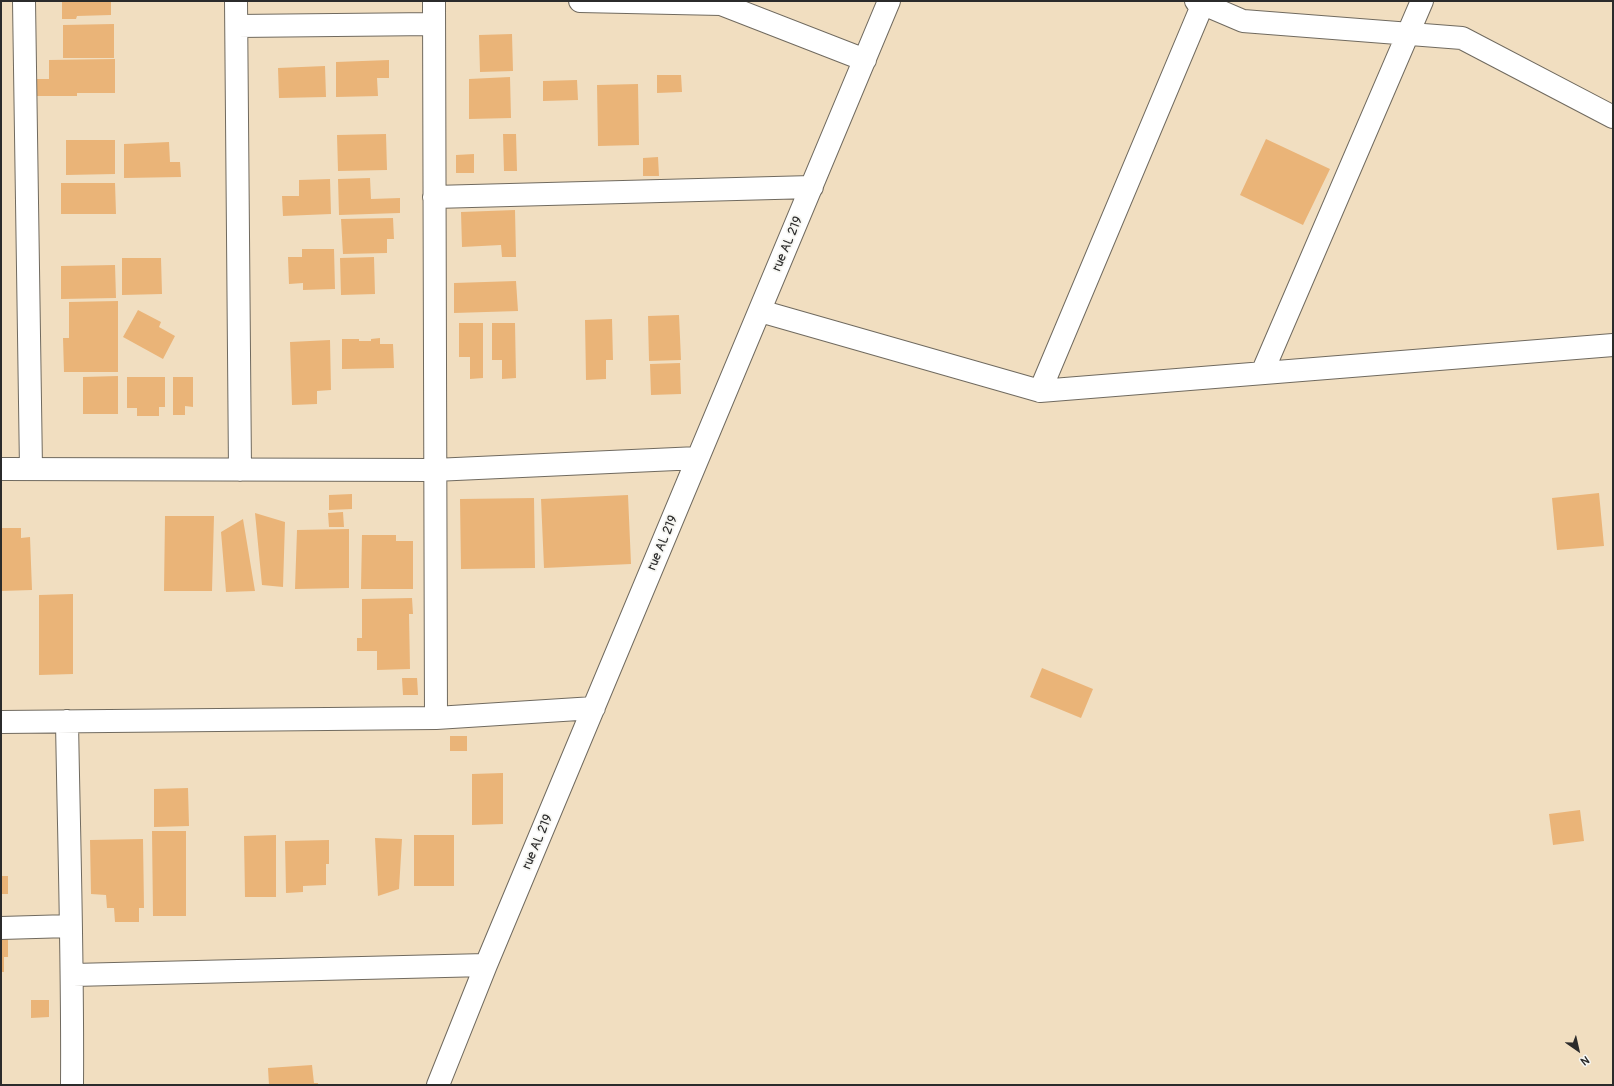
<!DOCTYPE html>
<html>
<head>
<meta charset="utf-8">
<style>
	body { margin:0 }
	#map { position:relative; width:1614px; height:1086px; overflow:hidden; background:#f1dec0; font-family:Pangolin,sans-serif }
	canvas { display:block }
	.frame { position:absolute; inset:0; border:2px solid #2b2b2b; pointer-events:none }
	.north { position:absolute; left:1558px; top:1030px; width:40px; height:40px; -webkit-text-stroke:3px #f6f6f2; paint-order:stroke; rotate:146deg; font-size:11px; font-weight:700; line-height:16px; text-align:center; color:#2b2b2b }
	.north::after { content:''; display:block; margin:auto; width:14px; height:18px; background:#2b2b2b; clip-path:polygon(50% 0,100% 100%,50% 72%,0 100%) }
</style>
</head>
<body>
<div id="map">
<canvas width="1614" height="1086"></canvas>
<div class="frame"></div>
<div class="north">N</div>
</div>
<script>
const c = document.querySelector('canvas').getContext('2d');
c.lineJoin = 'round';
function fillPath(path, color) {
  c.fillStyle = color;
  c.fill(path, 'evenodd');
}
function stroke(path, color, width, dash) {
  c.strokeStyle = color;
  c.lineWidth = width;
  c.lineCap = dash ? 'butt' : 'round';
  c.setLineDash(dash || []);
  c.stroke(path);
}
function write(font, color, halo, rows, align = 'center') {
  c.font = font + ' Pangolin,sans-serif';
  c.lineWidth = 3.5;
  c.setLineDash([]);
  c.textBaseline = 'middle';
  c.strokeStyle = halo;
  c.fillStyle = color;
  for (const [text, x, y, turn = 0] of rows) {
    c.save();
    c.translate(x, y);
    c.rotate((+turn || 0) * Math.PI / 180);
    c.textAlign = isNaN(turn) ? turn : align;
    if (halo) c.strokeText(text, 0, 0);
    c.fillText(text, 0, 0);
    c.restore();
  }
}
fillPath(new Path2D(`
	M 62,1 L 111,1 L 111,15 L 77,16 L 76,19 L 62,19 Z
	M 114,24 L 114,58 L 63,58 L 63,25 Z
	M 512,34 L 513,71 L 480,72 L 479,35 Z
	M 115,59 L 115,93 L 77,93 L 77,96 L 37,96 L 37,79 L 49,79 L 49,60 Z
	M 389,60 L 389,78 L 377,78 L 378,96 L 336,97 L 336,62 Z
	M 325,66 L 326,97 L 279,98 L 278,68 Z
	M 657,75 L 681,75 L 682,92 L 657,93 Z
	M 510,77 L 511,118 L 469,119 L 469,79 Z
	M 577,80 L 578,100 L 543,101 L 543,81 Z
	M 638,84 L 639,145 L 598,146 L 597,85 Z
	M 386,134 L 387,170 L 338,171 L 337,135 Z
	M 503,134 L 516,134 L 517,171 L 504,171 Z
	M 1266,139 L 1330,169 L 1303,225 L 1240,195 Z
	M 66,140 L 115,140 L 115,174 L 66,175 Z
	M 169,142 L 170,162 L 180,162 L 181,177 L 124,178 L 124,144 Z
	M 474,154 L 474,173 L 456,173 L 456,155 Z
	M 658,157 L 659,176 L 643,176 L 643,158 Z
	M 370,178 L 371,199 L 400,198 L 400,213 L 339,215 L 338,179 Z
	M 330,179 L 331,214 L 283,216 L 282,196 L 299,196 L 299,180 Z
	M 61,183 L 115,183 L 116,214 L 61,214 Z
	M 515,210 L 516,257 L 502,257 L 501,245 L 462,247 L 461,212 Z
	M 393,218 L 394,239 L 387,239 L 387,253 L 343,254 L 341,219 Z
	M 302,249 L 334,249 L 335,289 L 303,290 L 303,283 L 289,284 L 288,257 L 302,257 Z
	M 374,257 L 375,294 L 341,295 L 340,258 Z
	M 122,258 L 161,258 L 162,294 L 122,295 Z
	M 115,265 L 116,298 L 61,299 L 61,266 Z
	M 516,281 L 518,311 L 454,313 L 454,283 Z
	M 118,301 L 118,372 L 64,372 L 63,338 L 69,338 L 69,302 Z
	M 138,310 L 161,322 L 159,327 L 175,336 L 163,359 L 123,337 Z
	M 679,315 L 681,360 L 649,361 L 648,316 Z
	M 612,319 L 613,360 L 606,360 L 606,379 L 586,380 L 585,320 Z
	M 459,323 L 483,323 L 483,378 L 470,379 L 470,357 L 459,357 Z
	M 492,323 L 515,323 L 516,378 L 502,379 L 502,360 L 492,360 Z
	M 380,338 L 380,344 L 393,344 L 394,368 L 342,369 L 342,339 L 359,339 L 359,341 L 371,341 L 371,339 Z
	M 330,340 L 331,390 L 317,391 L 317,404 L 292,405 L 290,342 Z
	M 680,363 L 681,394 L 651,395 L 650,364 Z
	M 118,376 L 118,414 L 83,414 L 83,377 Z
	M 127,377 L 165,377 L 165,407 L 159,407 L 159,416 L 137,416 L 137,408 L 127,408 Z
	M 173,377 L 193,377 L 193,407 L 185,406 L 185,415 L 173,415 Z
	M 1599,493 L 1604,546 L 1557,550 L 1552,498 Z
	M 352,494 L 352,509 L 329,510 L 329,495 Z
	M 628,495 L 631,564 L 544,568 L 541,499 Z
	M 534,498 L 535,568 L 461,569 L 460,499 Z
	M 343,512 L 344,527 L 329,527 L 328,513 Z
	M 255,513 L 285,522 L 283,587 L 262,585 Z
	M 165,516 L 214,516 L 212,591 L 164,591 Z
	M 243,519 L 255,591 L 226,592 L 221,532 Z
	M 1,528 L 21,528 L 21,538 L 30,537 L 32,590 L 1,591 Z
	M 349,529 L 349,588 L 295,589 L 297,530 Z
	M 362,535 L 396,535 L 396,541 L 413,541 L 413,589 L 361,589 Z
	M 73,594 L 73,674 L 39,675 L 39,595 Z
	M 412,598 L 413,614 L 409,614 L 410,669 L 377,670 L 377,651 L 357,651 L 357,638 L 362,638 L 362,599 Z
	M 1042,668 L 1093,689 L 1081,718 L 1030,697 Z
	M 402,678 L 417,678 L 418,695 L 403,695 Z
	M 450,736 L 467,736 L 467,751 L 450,751 Z
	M 503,773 L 503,824 L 472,825 L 472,774 Z
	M 188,788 L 189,826 L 154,827 L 154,789 Z
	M 1580,810 L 1584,841 L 1553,845 L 1549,814 Z
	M 152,831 L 186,831 L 186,916 L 153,916 Z
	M 276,835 L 276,897 L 245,897 L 244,836 Z
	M 414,835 L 454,835 L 454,886 L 414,886 Z
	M 375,838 L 402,839 L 399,889 L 378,896 Z
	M 143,839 L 144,908 L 139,908 L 139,922 L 115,922 L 114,908 L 107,908 L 106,895 L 91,894 L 90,840 Z
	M 329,840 L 329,864 L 326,864 L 326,885 L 303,886 L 303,892 L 286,893 L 285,841 Z
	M 1,876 L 8,876 L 8,894 L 1,894 Z
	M 1,937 L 8,937 L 8,957 L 4,957 L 4,972 L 1,972 Z
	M 31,1000 L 49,1000 L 49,1017 L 31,1018 Z
	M 312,1065 L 314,1083 L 318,1083 L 318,1085 L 269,1085 L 268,1068 Z`), '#eab478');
const street = new Path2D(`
	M 24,1 L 31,469
	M 236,1 L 240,470
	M 434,1 L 436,718
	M 580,1 L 721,4 L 865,60
	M 1196,1 L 1243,21 L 1462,38 L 1613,117
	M 237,26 L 434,24
	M 434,197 L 812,187
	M 760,311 L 1040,391 L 1613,345
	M 1262,373 L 1422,1
	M 1040,391 L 1204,1
	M 1,469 L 434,470 L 698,458
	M 67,721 C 69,843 73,964 72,1085
	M 1,722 L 436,718 L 594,708
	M 1,928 L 70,926
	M 73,975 L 486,965
	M 438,1085 L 486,965 L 889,1`);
stroke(street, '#706a5f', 24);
stroke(street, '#fff', 22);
write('13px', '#2b2b2b', '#f6f6f2', [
	["rue AL 219",788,244,-67],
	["rue AL 219",663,543,-67],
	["rue AL 219",538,842,-67]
]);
</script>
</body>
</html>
